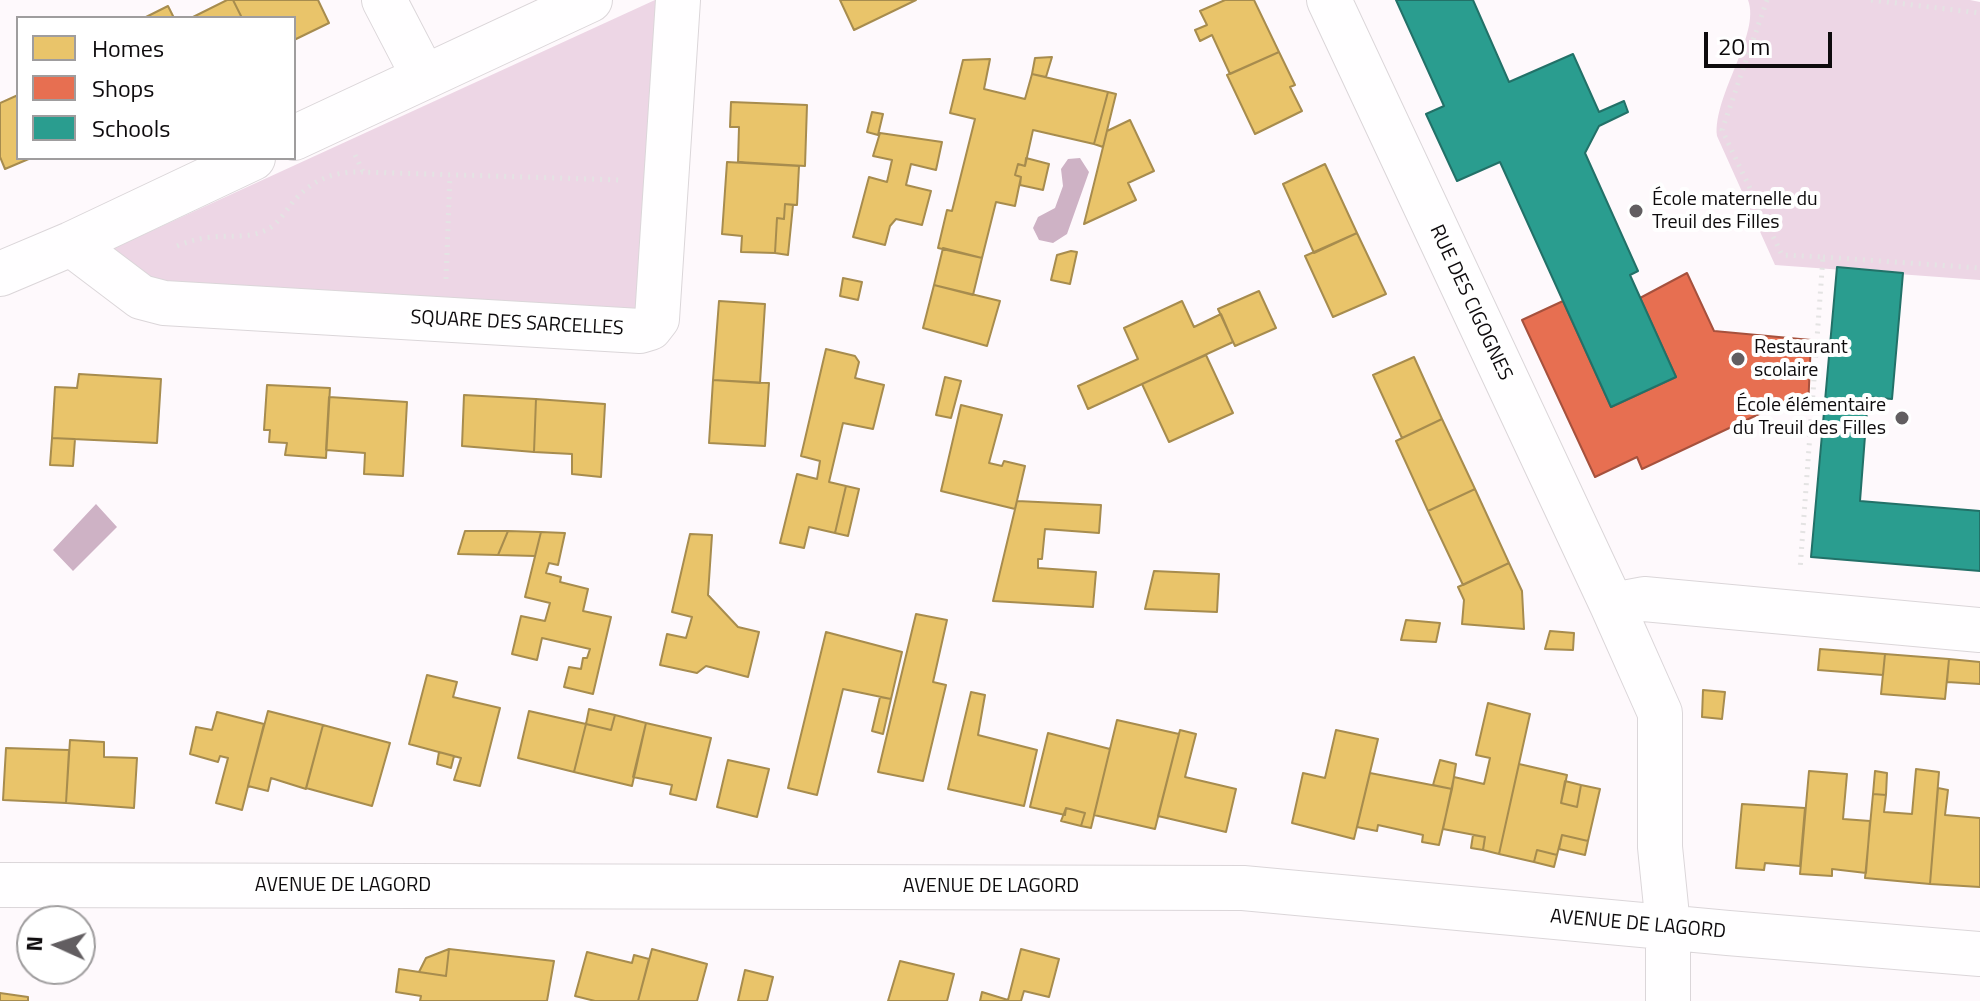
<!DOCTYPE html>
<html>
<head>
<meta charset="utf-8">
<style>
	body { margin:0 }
	#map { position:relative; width:1980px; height:1001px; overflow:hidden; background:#fef9fc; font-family:"Titillium Web",sans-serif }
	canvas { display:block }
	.legend { position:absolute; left:16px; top:16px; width:280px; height:144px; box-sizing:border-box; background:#fff; border:2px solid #9f9d9e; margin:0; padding:10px 14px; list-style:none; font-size:24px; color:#0e0b0d }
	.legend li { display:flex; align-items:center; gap:16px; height:40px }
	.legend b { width:40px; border:2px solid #9f9d9e }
	.north { position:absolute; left:16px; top:905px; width:80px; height:80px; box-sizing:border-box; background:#fff; border:2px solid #9f9d9e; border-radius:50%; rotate:273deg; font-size:22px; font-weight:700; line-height:32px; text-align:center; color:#0e0b0d }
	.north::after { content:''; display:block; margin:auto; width:28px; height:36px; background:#625e61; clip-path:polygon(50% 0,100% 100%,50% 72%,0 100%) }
	.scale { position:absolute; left:1704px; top:32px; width:128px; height:36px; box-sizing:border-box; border:4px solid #0e0b0d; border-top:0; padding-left:10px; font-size:24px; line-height:28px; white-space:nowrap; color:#0e0b0d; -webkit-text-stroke:6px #fff; paint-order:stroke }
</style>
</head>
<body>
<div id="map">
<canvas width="1980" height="1001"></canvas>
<ul class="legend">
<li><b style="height:22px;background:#e9c46a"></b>Homes</li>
<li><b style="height:22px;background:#e76f51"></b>Shops</li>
<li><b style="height:22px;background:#2a9d8f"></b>Schools</li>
</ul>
<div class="north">N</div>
<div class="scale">20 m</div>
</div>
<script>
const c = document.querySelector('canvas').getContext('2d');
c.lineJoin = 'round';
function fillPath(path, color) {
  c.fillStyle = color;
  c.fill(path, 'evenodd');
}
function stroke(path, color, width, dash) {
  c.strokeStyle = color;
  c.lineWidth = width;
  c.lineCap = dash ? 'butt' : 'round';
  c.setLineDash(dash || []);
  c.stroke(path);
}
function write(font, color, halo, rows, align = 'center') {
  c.font = font + ' "Titillium Web",sans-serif';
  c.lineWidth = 8;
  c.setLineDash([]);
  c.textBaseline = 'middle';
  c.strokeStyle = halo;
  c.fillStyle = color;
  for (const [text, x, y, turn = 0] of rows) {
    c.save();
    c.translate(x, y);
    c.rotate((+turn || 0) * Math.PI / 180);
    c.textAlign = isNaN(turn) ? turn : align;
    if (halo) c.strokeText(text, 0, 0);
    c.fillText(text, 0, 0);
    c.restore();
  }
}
fillPath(new Path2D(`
	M 655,0 L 668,0 L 647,296 L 632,313 L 167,289 L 112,249 Z
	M 1748,0 L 1970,0 L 1980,2 L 1980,280 L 1775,265 L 1717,136 C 1713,95 1761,34 1748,0 Z`), '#edd6e5');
fillPath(new Path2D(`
	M 1080,158 L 1089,172 L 1067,234 L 1053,243 L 1039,240 L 1033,228 L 1038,217 L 1055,208 L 1063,186 L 1061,169 L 1068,159 Z
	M 96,504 L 117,527 L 73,571 L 53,550 Z`), '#ceb2c5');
const homes = new Path2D(`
	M 227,0 L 233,0 L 242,18 L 191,18 Z
	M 233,0 L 318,0 L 329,23 L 294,40 L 294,18 L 242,18 Z
	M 840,0 L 916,0 L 854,30 Z
	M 1225,0 L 1254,0 L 1279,52 L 1230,74 L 1212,35 L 1200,41 L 1195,30 L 1207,25 L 1200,11 Z
	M 168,6 L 174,18 L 146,18 L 146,17 Z
	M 1279,52 L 1295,85 L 1290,87 L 1302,111 L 1255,134 L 1227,75 Z
	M 1052,57 L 1046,77 L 1032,74 L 1035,58 Z
	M 990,59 L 984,89 L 1025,99 L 1032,74 L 1108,92 L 1094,144 L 1033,130 L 1025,166 L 1018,164 L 1015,175 L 1021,177 L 1015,206 L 996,202 L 982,258 L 938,248 L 947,210 L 952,211 L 975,119 L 950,113 L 963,60 Z
	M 1108,92 L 1116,94 L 1103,147 L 1094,144 Z
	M 18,95 L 18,158 L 31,158 L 5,169 L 0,157 L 0,103 Z
	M 731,102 L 807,105 L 805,166 L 738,162 L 739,127 L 730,127 Z
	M 872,112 L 883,114 L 878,135 L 867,132 Z
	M 1130,120 L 1154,171 L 1128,183 L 1136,200 L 1084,224 L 1107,131 Z
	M 880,133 L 942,142 L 936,170 L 911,164 L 906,185 L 931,191 L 922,225 L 896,219 L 890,226 L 885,245 L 853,237 L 869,177 L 887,182 L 892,160 L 873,156 Z
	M 1026,158 L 1049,164 L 1043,190 L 1020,185 L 1021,177 L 1015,175 L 1018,164 L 1025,166 Z
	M 727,162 L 799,166 L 797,205 L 785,204 L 784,219 L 777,218 L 775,253 L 741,252 L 742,236 L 722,234 Z
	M 1325,164 L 1357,233 L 1314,253 L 1283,184 Z
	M 785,204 L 793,205 L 788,255 L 775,253 L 777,218 L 784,219 Z
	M 1357,233 L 1386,294 L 1333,317 L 1305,256 Z
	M 943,248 L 982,258 L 973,295 L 934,285 Z
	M 1071,251 L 1077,252 L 1070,284 L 1051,280 L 1057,255 Z
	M 843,278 L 862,282 L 858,300 L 840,296 Z
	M 934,285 L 1000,301 L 987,346 L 923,328 Z
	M 1259,291 L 1276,328 L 1235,346 L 1218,309 Z
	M 719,301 L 765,304 L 760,383 L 713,380 Z
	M 1182,301 L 1194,327 L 1221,314 L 1233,342 L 1088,409 L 1078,386 L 1138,359 L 1124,328 Z
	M 826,349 L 855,356 L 859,362 L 855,378 L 884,385 L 873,429 L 843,423 L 829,482 L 846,486 L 835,533 L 809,527 L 804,548 L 780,543 L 797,474 L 817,479 L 820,461 L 801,456 Z
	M 1206,355 L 1233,413 L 1169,442 L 1142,384 Z
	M 1414,357 L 1442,419 L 1402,438 L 1373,375 Z
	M 79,374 L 161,379 L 157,443 L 52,438 L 55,387 L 77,388 Z
	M 945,377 L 961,381 L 951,418 L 936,415 Z
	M 713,380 L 769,383 L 765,446 L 709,443 Z
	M 267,385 L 330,388 L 326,458 L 285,455 L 287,443 L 269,442 L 270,430 L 264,430 Z
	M 464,395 L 536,399 L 534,452 L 462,446 Z
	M 329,397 L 407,402 L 403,476 L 364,474 L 365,453 L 326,450 Z
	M 536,399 L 605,404 L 601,477 L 572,474 L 572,454 L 534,452 Z
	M 961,405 L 1002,415 L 989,463 L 1002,466 L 1004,461 L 1025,466 L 1015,509 L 941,491 Z
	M 1442,419 L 1475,489 L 1428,511 L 1396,441 Z
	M 52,438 L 75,439 L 73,466 L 50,465 Z
	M 846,486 L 859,489 L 848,536 L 835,533 Z
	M 1475,489 L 1509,563 L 1463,585 L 1428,511 Z
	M 1017,501 L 1101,505 L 1099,533 L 1045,529 L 1042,559 L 1038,559 L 1038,568 L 1096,572 L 1093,607 L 993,601 Z
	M 465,531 L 508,531 L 498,555 L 458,554 Z
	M 508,531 L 541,532 L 535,556 L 498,555 Z
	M 541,532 L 565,533 L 558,565 L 549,563 L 546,573 L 561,577 L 560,582 L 588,589 L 583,611 L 611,617 L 593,694 L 564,687 L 569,667 L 581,669 L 583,658 L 587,658 L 590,649 L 542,638 L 537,660 L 512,654 L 521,616 L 545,621 L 550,603 L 525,597 Z
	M 690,534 L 712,535 L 708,595 L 738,627 L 759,632 L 748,677 L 706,666 L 697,673 L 660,665 L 667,634 L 686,638 L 692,617 L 672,612 Z
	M 1509,563 L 1522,591 L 1524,629 L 1462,624 L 1464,600 L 1458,587 Z
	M 1154,571 L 1219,574 L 1217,612 L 1145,609 Z
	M 916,614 L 947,620 L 933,682 L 946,685 L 923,781 L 878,772 Z
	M 1406,620 L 1440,623 L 1436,642 L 1401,640 Z
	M 1550,631 L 1574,633 L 1573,650 L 1545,649 Z
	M 826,632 L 902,652 L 891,699 L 843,689 L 817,795 L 788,788 Z
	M 1820,649 L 1885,654 L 1883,675 L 1818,670 Z
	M 1885,654 L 1949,659 L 1945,699 L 1881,694 Z
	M 1949,659 L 1980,662 L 1980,684 L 1947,682 Z
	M 427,675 L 457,682 L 453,697 L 500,708 L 480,786 L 454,780 L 461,758 L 409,744 Z
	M 1703,690 L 1725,692 L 1722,719 L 1702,717 Z
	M 971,692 L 985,695 L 978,735 L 1037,750 L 1024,806 L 948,789 Z
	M 880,697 L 891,699 L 883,734 L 872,731 Z
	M 1488,703 L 1530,714 L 1499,854 L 1483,850 L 1485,837 L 1443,829 L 1454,777 L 1484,784 L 1490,758 L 1476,755 Z
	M 589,709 L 615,715 L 611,730 L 586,724 Z
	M 268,711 L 323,725 L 306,789 L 271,778 L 268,791 L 248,786 Z
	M 529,711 L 586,724 L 574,772 L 518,758 Z
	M 217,712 L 264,724 L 242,810 L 216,803 L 228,758 L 220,756 L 218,762 L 190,754 L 196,727 L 212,730 Z
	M 615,715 L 646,723 L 632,786 L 574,772 L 586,724 L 611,730 Z
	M 1117,720 L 1179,734 L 1155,829 L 1094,815 Z
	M 646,723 L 711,738 L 696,800 L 670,794 L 672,785 L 633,777 Z
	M 323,725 L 390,743 L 372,806 L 306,788 Z
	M 1180,730 L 1196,734 L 1185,777 L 1236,789 L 1226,832 L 1158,816 Z
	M 1336,730 L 1378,739 L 1354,839 L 1292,823 L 1303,773 L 1325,778 Z
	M 1048,733 L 1110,749 L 1091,828 L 1081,826 L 1085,813 L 1066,808 L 1065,815 L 1030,807 Z
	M 70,740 L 104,742 L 104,757 L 137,758 L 134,808 L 66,803 Z
	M 6,748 L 69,750 L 66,803 L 3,800 Z
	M 439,752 L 454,756 L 451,768 L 437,764 Z
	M 728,760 L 769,769 L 757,817 L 717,807 Z
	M 1440,760 L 1456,764 L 1452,789 L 1433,785 Z
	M 1519,764 L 1567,775 L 1561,803 L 1577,807 L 1581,785 L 1600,789 L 1588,841 L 1562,835 L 1557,855 L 1537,850 L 1534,862 L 1499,854 Z
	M 1916,769 L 1939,772 L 1930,884 L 1865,878 L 1873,794 L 1886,795 L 1884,812 L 1912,814 Z
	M 1809,771 L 1847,774 L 1843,819 L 1870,821 L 1866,873 L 1832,869 L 1832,876 L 1800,874 Z
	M 1875,771 L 1887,773 L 1886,795 L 1873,794 Z
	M 1370,773 L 1452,789 L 1439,845 L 1422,842 L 1423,835 L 1378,825 L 1377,831 L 1357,827 Z
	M 1565,781 L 1581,785 L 1577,807 L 1561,803 Z
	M 1938,788 L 1948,790 L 1945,815 L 1980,818 L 1980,887 L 1930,884 Z
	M 1742,804 L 1805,808 L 1800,866 L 1765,863 L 1764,870 L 1736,868 Z
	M 1066,808 L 1085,813 L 1081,826 L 1061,821 Z
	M 1473,835 L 1485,837 L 1483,850 L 1471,848 Z
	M 1562,835 L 1588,841 L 1585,855 L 1559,849 Z
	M 1537,850 L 1557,855 L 1554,867 L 1534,862 Z
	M 449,949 L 554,961 L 547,1001 L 420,1001 L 421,996 L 396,992 L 399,969 L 446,976 Z
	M 449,949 L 446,976 L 419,972 L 426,958 Z
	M 652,949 L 707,964 L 697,1001 L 638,1001 Z
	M 1021,949 L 1059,959 L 1049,997 L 1024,991 L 1021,1001 L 980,1001 L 982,992 L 1008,1000 Z
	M 587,952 L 632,963 L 634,955 L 649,959 L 638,1001 L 595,1001 L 575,996 Z
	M 900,961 L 954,974 L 947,1001 L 888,1001 Z
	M 745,970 L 773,977 L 767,1001 L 738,1001 Z
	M 0,993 L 28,997 L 28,1001 L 0,1001 Z`);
fillPath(homes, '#e9c46a');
stroke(homes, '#a78c4e', 2);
const shops = new Path2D(`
	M 1687,273 L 1714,331 L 1811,340 L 1808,409 L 1772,408 L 1642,469 L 1637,457 L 1595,477 L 1522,320 L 1563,301 L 1611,407 L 1676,377 L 1640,298 Z`);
fillPath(shops, '#e76f51');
stroke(shops, '#a6513d', 2);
const schools = new Path2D(`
	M 1396,0 L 1473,0 L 1509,82 L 1573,54 L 1599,112 L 1624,101 L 1628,112 L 1599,126 L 1585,153 L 1638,271 L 1630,275 L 1676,377 L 1611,407 L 1500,162 L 1457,181 L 1426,114 L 1444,106 Z
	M 1837,267 L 1903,273 L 1892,399 L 1868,397 L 1860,501 L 1980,511 L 1980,571 L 1811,557 Z`);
fillPath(schools, '#2a9d8f');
stroke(schools, '#227168', 2);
const minor = new Path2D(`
	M 384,0 L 424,77
	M 1329,0 L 1612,605 L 1660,713 L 1660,847 L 1668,926 L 1668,1001
	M 294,138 L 590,0
	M 71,244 L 141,297 L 164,303 L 640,331 L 650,328 L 657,319 L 678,0
	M 0,274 L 71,244 L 253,158
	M 1612,605 L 1644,599 L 1980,630
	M 0,885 L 1243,888 L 1728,933 L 1980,954`);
stroke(minor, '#dbd6d9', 46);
stroke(new Path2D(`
	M 1767,0 L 1722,130 L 1782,255 L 1823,257 L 1800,570
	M 1871,0 L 1980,13
	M 355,155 L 363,172 L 622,180
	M 177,246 C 189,241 200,238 213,237 C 231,235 250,239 268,229 C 276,225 284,214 289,207 C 309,181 331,171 363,172
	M 1823,257 L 1980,268
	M 446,279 L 450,175`), '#e4e3e3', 5, [2, 6]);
stroke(minor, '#fffeff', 44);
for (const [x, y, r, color] of [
	[1636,211,8,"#625e61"],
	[1738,359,8,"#625e61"],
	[1902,418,8,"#625e61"]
]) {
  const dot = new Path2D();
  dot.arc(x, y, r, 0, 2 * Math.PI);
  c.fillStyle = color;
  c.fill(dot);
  stroke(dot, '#fff', 3);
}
write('20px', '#0e0b0d', '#fff', [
	["École maternelle du",1652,200],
	["Treuil des Filles",1652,223],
	["Restaurant",1754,348],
	["scolaire",1754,371],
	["École élémentaire",1886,406,"right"],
	["du Treuil des Filles",1886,429,"right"]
], 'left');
write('20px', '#0e0b0d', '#fff', [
	["RUE DES CIGOGNES",1470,303,65],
	["SQUARE DES SARCELLES",517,324,3],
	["AVENUE DE LAGORD",343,886],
	["AVENUE DE LAGORD",991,887],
	["AVENUE DE LAGORD",1638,925,5]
]);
</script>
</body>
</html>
